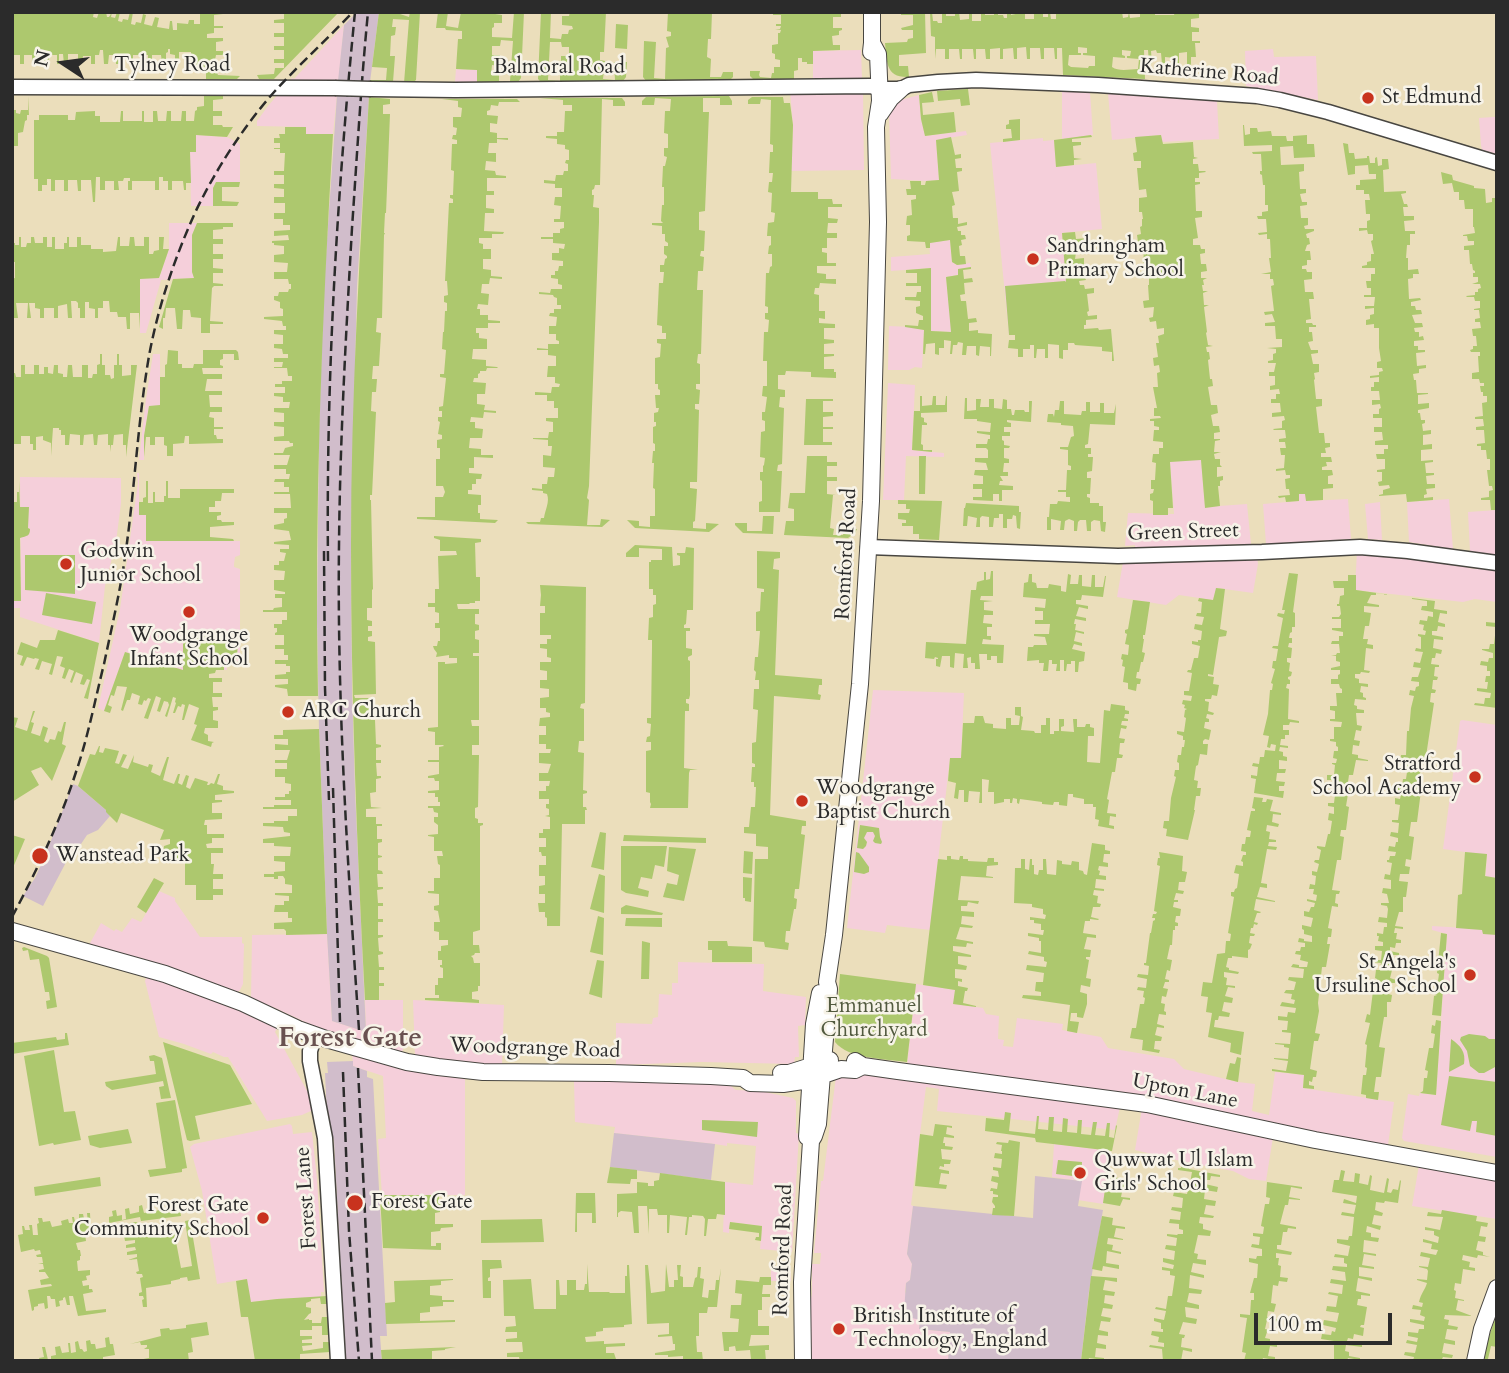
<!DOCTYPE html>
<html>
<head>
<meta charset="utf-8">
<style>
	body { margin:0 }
	#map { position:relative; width:1509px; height:1373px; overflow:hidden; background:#ebdebb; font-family:Cardo,serif }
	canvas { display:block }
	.frame { position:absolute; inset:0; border:14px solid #2b2b2b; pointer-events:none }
	.north { position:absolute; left:28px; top:28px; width:70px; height:70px; -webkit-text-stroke:5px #f7f3e8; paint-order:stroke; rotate:283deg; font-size:19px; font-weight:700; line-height:28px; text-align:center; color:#2b2b2b }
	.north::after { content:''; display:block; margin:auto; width:24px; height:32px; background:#2b2b2b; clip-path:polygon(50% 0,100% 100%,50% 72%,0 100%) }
	.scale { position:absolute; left:1254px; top:1313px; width:138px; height:32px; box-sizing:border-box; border:4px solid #2b2b2b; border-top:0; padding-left:9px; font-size:21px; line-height:24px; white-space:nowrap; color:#2b2b2b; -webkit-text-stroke:5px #f7f3e8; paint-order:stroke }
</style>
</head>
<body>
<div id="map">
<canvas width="1509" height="1373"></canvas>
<div class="frame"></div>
<div class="north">N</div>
<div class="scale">100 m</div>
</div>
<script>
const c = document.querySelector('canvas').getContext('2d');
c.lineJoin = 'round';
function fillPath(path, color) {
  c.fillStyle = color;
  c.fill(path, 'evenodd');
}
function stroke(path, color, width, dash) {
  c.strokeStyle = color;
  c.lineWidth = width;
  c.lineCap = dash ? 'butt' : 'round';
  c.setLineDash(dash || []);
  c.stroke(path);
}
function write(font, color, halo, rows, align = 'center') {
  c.font = font + ' Cardo,serif';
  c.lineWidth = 5;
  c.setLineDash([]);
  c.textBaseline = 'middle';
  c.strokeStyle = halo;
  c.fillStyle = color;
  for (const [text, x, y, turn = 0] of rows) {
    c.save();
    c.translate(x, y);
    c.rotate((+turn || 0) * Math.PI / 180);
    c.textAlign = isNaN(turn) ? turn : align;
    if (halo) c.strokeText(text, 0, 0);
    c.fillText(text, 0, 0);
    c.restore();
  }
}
fillPath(new Path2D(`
	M 344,25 L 333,134 L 306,134 L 306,127 L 257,126 L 257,121 L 268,106 L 292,78 L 294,79 Z
	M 1273,49 L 1274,57 L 1316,56 L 1318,100 L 1246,86 L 1245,51 Z
	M 861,50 L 862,78 L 813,83 L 813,51 Z
	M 456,69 L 477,70 L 477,82 L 455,82 Z
	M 790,91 L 863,92 L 864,170 L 791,171 L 793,125 Z
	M 1062,92 L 1090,92 L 1093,135 L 1062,139 Z
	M 1108,93 L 1217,101 L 1219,139 L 1162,142 L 1161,135 L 1112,140 Z
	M 919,95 L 921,119 L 925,136 L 966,131 L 967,135 L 936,140 L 939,180 L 926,181 L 891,179 L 889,112 L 897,101 Z
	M 1493,117 L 1497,117 L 1497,154 L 1482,150 L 1481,145 L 1479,118 Z
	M 196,135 L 227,137 L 240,144 L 240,182 L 216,182 L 213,188 L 213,206 L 191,206 L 190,152 Z
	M 1043,138 L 1043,141 L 1054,140 L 1056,167 L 1096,163 L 1102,229 L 1062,233 L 1071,333 L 1049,335 L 1009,335 L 990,143 Z
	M 169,223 L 197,223 L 192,235 L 192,272 L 194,278 L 161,280 L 146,333 L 140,333 L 140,278 L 159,278 L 169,249 Z
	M 950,240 L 952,262 L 958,265 L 970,263 L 971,267 L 958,269 L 958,275 L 946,277 L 952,332 L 931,331 L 931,268 L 891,271 L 891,257 L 930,254 L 929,243 Z
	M 889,326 L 911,327 L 924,330 L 922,368 L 915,367 L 909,370 L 888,370 Z
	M 153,354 L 160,354 L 160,406 L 149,406 L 144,436 L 144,460 L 139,460 L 146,399 Z
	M 888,383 L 915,385 L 912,450 L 944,453 L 944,457 L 906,456 L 904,500 L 883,500 Z
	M 1201,459 L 1205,507 L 1247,504 L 1251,544 L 1135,548 L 1135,545 L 1125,546 L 1128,513 L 1174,514 L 1170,462 Z
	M 137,473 L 139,473 L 139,514 L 146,515 L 146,541 L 240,541 L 240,555 L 235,557 L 234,564 L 234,567 L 240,569 L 240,659 L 234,664 L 227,664 L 227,670 L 181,670 L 125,652 L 104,711 L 98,708 L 120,609 L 138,483 Z
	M 20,477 L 121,478 L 121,503 L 116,542 L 105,586 L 99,643 L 20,617 L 20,608 L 12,608 L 12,601 L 21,601 Z
	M 1298,494 L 1306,494 L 1307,501 L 1348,499 L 1351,539 L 1266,544 L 1263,504 L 1299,501 Z
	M 1449,499 L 1453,549 L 1409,542 L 1407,502 Z
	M 1380,502 L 1382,540 L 1368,539 L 1365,504 Z
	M 1497,510 L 1497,555 L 1470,552 L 1468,512 Z
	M 1357,551 L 1467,565 L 1468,568 L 1477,569 L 1479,566 L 1497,567 L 1497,602 L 1475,599 L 1463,602 L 1355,590 Z
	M 1257,557 L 1258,564 L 1253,593 L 1217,588 L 1213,600 L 1179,595 L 1166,605 L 1117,597 L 1123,562 Z
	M 873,690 L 964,693 L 961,758 L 950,758 L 930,930 L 887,925 L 885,933 L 847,928 Z
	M 1462,720 L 1497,725 L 1497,1157 L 1404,1141 L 1402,1138 L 1408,1094 L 1419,1096 L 1420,1093 L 1436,1095 L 1447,934 L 1432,930 L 1432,926 L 1482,929 L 1487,855 L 1443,849 L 1460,721 Z
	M 159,891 L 175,898 L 175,901 L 200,937 L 242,937 L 242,943 L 244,944 L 243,984 L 240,990 L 235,994 L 89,945 L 101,923 L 114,931 L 116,929 L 122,932 L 132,918 L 141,922 Z
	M 327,934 L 332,1021 L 366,1032 L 365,1000 L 403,1000 L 403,1050 L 400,1054 L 322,1030 L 275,1008 L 251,1000 L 252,935 Z
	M 678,962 L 764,964 L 763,991 L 806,997 L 805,1025 L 798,1026 L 799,1057 L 795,1057 L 794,1064 L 702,1062 L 616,1065 L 616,1023 L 652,1024 L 653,1018 L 658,1017 L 659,994 L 672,995 L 672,983 L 678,983 Z
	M 147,976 L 190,990 L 278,1026 L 275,1032 L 307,1091 L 310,1091 L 313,1110 L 302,1115 L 267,1121 L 228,1057 L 224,1057 L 213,1052 L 211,1054 L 184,1044 L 159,1037 L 145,981 Z
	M 916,984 L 955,990 L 954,1004 L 983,1008 L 986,1014 L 999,1016 L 998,1039 L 1004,1040 L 1003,1046 L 1013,1047 L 1017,1018 L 1063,1024 L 1062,1030 L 1101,1037 L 1108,1048 L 1174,1059 L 1184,1069 L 1238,1082 L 1255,1084 L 1252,1111 L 1269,1115 L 1275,1072 L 1304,1075 L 1303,1088 L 1394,1102 L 1388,1145 L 1387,1147 L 1379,1146 L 1377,1143 L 1342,1137 L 1340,1139 L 1165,1099 L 1104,1090 L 1083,1090 L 1081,1087 L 907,1066 Z
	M 413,1000 L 504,1005 L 502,1065 L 456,1065 L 415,1056 Z
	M 352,1052 L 465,1078 L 465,1195 L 382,1195 L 378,1139 L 386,1138 L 383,1076 L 353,1066 Z
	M 855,1073 L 1120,1107 L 1115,1130 L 937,1111 L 939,1089 L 926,1087 L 911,1205 L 913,1206 L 907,1254 L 912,1264 L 910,1280 L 906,1283 L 905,1292 L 920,1320 L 919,1329 L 950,1332 L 948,1361 L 810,1361 L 809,1308 L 812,1294 L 812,1264 L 820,1264 L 821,1253 L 814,1253 L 821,1181 L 823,1181 L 836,1076 Z
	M 574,1081 L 708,1083 L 728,1084 L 736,1090 L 760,1091 L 793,1098 L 796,1101 L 796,1133 L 799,1134 L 792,1252 L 760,1249 L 762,1226 L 730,1222 L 729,1233 L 723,1232 L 725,1182 L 753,1185 L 756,1146 L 727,1143 L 727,1146 L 715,1144 L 614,1133 L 615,1127 L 575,1122 Z
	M 1142,1108 L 1273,1137 L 1266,1181 L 1249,1179 L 1233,1171 L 1189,1163 L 1135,1150 Z
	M 290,1124 L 292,1126 L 293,1134 L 312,1132 L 317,1179 L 324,1292 L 321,1292 L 321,1297 L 277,1299 L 250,1302 L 246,1279 L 217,1284 L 202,1191 L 190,1147 L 194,1144 Z
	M 1054,1144 L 1110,1151 L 1103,1204 L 1078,1200 L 1081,1181 L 1052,1177 Z
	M 1419,1165 L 1497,1179 L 1497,1219 L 1412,1206 Z
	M 771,1266 L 790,1269 L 791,1281 L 771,1281 Z`), '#f5cfda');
fillPath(new Path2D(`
	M 357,12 L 379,12 L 370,82 L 338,81 L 344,25 Z
	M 337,95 L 369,97 L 357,286 L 351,545 L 352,687 L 355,791 L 366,1032 L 332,1021 L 327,934 L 319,729 L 317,621 L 319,427 L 324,284 Z
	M 73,784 L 78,786 L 106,810 L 110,816 L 98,830 L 87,835 L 77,850 L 73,849 L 43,906 L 23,896 L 35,878 L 45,856 Z
	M 353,1061 L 353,1066 L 367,1071 L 367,1077 L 373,1079 L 387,1336 L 380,1336 L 382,1361 L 344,1361 L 344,1333 L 334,1141 L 327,1116 L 325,1073 L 328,1073 L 327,1062 Z
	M 614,1133 L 715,1144 L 711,1180 L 610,1167 Z
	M 1035,1176 L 1082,1181 L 1078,1206 L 1103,1210 L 1089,1291 L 1081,1361 L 948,1361 L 950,1332 L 919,1329 L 920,1320 L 908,1317 L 904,1312 L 906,1283 L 910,1280 L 912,1264 L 907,1254 L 913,1206 L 1033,1218 Z`), '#d1bdcb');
fillPath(new Path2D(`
	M 12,12 L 94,12 L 93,17 L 97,18 L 99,12 L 106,12 L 107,17 L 109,17 L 112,12 L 111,17 L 115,18 L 117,12 L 120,12 L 118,21 L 122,22 L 123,19 L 128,20 L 130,12 L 133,12 L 131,24 L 135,25 L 136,22 L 141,23 L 143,14 L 146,15 L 144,24 L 152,26 L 155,17 L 159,18 L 157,27 L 169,29 L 170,21 L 172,21 L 173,30 L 177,30 L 177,23 L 188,24 L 189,20 L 194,20 L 194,24 L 200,24 L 200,12 L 223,12 L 223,14 L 214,15 L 214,26 L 223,26 L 223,28 L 214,28 L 214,33 L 207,34 L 207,38 L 223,38 L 223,41 L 216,42 L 216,51 L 223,51 L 223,55 L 216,55 L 215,60 L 212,61 L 212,65 L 223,65 L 223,69 L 214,69 L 214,73 L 217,73 L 218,75 L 240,76 L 237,79 L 206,79 L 206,67 L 190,67 L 191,52 L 179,52 L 179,63 L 175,63 L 175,55 L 170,54 L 170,49 L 168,49 L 168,52 L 166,53 L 166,63 L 162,63 L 161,55 L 152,55 L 152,63 L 148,63 L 148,55 L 133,55 L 133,64 L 129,64 L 129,55 L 121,55 L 121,64 L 116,64 L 116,55 L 109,55 L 108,64 L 104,64 L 103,50 L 100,50 L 99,55 L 95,55 L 95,64 L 91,64 L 91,56 L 83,56 L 82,64 L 78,64 L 78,54 L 68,54 L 68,64 L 64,64 L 63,54 L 59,54 L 59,64 L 57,64 L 57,55 L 49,55 L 49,64 L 44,64 L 44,54 L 36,55 L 36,64 L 32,64 L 32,55 L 24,55 L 24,64 L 20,64 L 20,55 L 12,55 Z
	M 284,12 L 339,12 L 274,79 L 259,79 L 257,75 L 274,74 L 275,68 L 284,68 L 284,63 L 274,63 L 274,59 L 284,59 L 284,50 L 274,50 L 274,46 L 284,46 L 284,37 L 274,37 L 274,33 L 284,33 L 284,23 L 274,23 L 274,20 L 284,19 Z
	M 379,12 L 394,12 L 409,17 L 410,12 L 420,12 L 416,80 L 412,83 L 404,83 L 409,20 L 393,19 L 392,27 L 396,27 L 395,35 L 391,36 L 390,56 L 395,56 L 393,82 L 370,81 L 370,80 L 386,80 L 387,68 L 372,67 Z
	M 438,12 L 448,12 L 446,26 L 458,28 L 461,12 L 495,12 L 495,14 L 502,15 L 502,23 L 494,23 L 494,27 L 492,28 L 492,37 L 512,38 L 514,12 L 524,12 L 521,78 L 518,82 L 477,82 L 477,70 L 456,69 L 458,39 L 462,39 L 462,31 L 446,30 L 445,28 L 436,28 ZM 501,40 L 513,41 L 510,81 L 499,81 L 499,75 L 491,75 L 492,65 L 499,66 L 500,55 L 492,55 L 492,46 L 500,46 Z
	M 541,12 L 551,12 L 550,38 L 561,39 L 562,34 L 568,34 L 569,30 L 573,29 L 572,26 L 562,25 L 562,16 L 569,16 L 570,12 L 606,12 L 604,52 L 600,52 L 600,60 L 605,61 L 603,79 L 615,80 L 614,62 L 627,62 L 626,77 L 623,81 L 541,82 L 538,79 ZM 550,42 L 561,42 L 562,47 L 569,47 L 569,56 L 561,56 L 561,66 L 568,66 L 568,74 L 560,75 L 560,81 L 548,80 Z
	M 668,12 L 712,12 L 711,39 L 708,39 L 707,57 L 711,59 L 710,77 L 721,77 L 723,72 L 733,72 L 733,77 L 730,80 L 646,81 L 643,77 L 644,41 L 656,42 L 654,78 L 665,79 L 666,48 L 669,47 L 666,37 L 671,36 L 671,32 L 667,31 Z
	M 773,12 L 841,13 L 841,17 L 833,17 L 833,28 L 842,28 L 842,30 L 839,31 L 839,35 L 832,36 L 833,45 L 840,45 L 840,50 L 813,51 L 813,64 L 807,64 L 807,62 L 802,62 L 802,58 L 798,58 L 798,70 L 794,71 L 794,79 L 753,79 L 750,76 L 750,71 L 760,71 L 759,75 L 760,77 L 771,78 L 772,73 L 774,73 L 774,67 L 780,67 L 780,60 L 775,59 L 775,54 L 772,53 L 772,45 L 778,44 L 778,33 L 780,33 L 781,30 L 775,29 L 780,29 L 781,26 L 776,26 L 776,24 L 781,24 L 781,15 L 773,15 Z
	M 925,12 L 926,53 L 899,55 L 899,66 L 908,66 L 909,77 C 885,78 887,61 885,43 L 907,42 L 908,39 L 913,38 L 913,30 L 902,30 L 901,28 L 913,25 L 913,15 L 901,15 L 901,13 Z
	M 930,12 L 932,12 L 933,21 L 937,21 L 938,23 L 942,23 L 942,12 L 946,12 L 946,16 L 955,16 L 955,12 L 959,12 L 960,20 L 969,19 L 969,12 L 972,12 L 972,21 L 981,21 L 981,12 L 985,12 L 985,15 L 994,15 L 994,12 L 998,12 L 998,15 L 1003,15 L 1004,18 L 1007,18 L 1007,12 L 1011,12 L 1011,15 L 1025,12 L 1025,19 L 1034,19 L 1034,12 L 1043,14 L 1043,17 L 1048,17 L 1048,12 L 1050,12 L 1051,19 L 1056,19 L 1056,14 L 1060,14 L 1060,12 L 1064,14 L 1122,12 L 1123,18 L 1128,17 L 1129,12 L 1130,18 L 1140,17 L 1140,12 L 1155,14 L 1155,15 L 1174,15 L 1175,12 L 1191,12 L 1191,14 L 1199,14 L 1199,18 L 1191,19 L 1191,27 L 1199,28 L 1199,32 L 1192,32 L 1192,41 L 1200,41 L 1200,43 L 1195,43 L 1196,57 L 1191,57 L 1191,65 L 1187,65 L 1187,52 L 1179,53 L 1179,65 L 1175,64 L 1175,58 L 1165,57 L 1165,64 L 1162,64 L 1161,53 L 1157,53 L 1156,50 L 1151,51 L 1152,64 L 1149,63 L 1148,50 L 1144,50 L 1145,79 L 1063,75 L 1062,48 L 1057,48 L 1057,59 L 1055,59 L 1054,48 L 1044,48 L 1044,59 L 1041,59 L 1040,48 L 1030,48 L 1030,59 L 1027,59 L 1026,47 L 1017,48 L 1017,59 L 1014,59 L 1013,48 L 1003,49 L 1003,59 L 1000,59 L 1000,48 L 990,49 L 990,59 L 986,59 L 985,49 L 976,49 L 976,59 L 974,59 L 973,49 L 962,49 L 962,59 L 960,59 L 959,49 L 949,49 L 949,59 L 945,59 L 945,49 L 936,49 L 935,59 L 935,37 L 931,36 ZM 1078,47 L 1087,48 L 1087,53 L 1083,53 L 1083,55 L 1095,56 L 1095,66 L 1089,66 L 1088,68 L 1071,67 L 1068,65 L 1069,55 L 1081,55 L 1081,53 L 1078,53 ZM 1122,50 L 1131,51 L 1130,56 L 1127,56 L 1127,58 L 1139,59 L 1138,69 C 1131,69 1119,72 1112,67 L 1113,57 L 1125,58 L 1125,56 L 1122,55 Z
	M 616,24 L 628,25 L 627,49 L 615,48 Z
	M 968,89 L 970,105 L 961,106 L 960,99 L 938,101 L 937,91 Z
	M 932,92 L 934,102 L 922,103 L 923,115 L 954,112 L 956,132 L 925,136 L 921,119 L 919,95 Z
	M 28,96 L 29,115 L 27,115 L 27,120 L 25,121 L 23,132 L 18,133 L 18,146 L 12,146 L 12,110 L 16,110 L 16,113 L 20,114 L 21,110 L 28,110 Z
	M 204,96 L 223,96 L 223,99 L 213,100 L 213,111 L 222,111 L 222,116 L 213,116 L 213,125 L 222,125 L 223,127 L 233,127 L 227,137 L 196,135 L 196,152 L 190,152 L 191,183 L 186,183 L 186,190 L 184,190 L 183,181 L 172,181 L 172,190 L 168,190 L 168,181 L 163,181 L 163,177 L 159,177 L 159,190 L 155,190 L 155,181 L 132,181 L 132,190 L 128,190 L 128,181 L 130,181 L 130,178 L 124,178 L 123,181 L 118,181 L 119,190 L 114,190 L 114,181 L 105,181 L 105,190 L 100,190 L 100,177 L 96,177 L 95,202 L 93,202 L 91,180 L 81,180 L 81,191 L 78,191 L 77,180 L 68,180 L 68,191 L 64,191 L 64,180 L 55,180 L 55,191 L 51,191 L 51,179 L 47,179 L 47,185 L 42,185 L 42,191 L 38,191 L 38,179 L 34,179 L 34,120 L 39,120 L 39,115 L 68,115 L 68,120 L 75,120 L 76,112 L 95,111 L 95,116 L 100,116 L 100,122 L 120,122 L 121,111 L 123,111 L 123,121 L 142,121 L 142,111 L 144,111 L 144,122 L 153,122 L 153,111 L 157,111 L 158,121 L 166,121 L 167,111 L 171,111 L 171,121 L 181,121 L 182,111 L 186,111 L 186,121 L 194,121 L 195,111 L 197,110 L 197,107 L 204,106 Z
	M 729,96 L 732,101 L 732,105 L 720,105 L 720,98 L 703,98 L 703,112 L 709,112 L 705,211 L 699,212 L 699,230 L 705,231 L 704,251 L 701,251 L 700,256 L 704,257 L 703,271 L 698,271 L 697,290 L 703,290 L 701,354 L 698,354 L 697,363 L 700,364 L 700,384 L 696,384 L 696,389 L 700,390 L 699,404 L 695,404 L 695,409 L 699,410 L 697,482 L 690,482 L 690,488 L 697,489 L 695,521 L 693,522 L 693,528 L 706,529 L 706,523 L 719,524 L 709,532 L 635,528 L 627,520 L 639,521 L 639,526 L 650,527 L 650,516 L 655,516 L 655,489 L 653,488 L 654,463 L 652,463 L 653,451 L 655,451 L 655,444 L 653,443 L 653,427 L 656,426 L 656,422 L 654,422 L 654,413 L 658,412 L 659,408 L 656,408 L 655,395 L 660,395 L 660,390 L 658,389 L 658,384 L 655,384 L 655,358 L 660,357 L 661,344 L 657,343 L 657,339 L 666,339 L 666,333 L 662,333 L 662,326 L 657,325 L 659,283 L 663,283 L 664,272 L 660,272 L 660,265 L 664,265 L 665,259 L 667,258 L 667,256 L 664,254 L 664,246 L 668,246 L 668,243 L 665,241 L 665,234 L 662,234 L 662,226 L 652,225 L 652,223 L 663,223 L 661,221 L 662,205 L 664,205 L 664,187 L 662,187 L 663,166 L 665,166 L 667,157 L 664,156 L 664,148 L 668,148 L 668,134 L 664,133 L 665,111 L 670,111 L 671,99 L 655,98 L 654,105 L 642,105 L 642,101 L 646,97 Z
	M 369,97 L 390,99 L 390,104 L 383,105 L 383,114 L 390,114 L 386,213 L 385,213 L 384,233 L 385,233 L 384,235 L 382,318 L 377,318 L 376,332 L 381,333 L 379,366 L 373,366 L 372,379 L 377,379 L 376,392 L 372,392 L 371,411 L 376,412 L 372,495 L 370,495 L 370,500 L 371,500 L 373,589 L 372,590 L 372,608 L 367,608 L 367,620 L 372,621 L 372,626 L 368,626 L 368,631 L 372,631 L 372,636 L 368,637 L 368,641 L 375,642 L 376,694 L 354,695 L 355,698 L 371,698 L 371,711 L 374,711 L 374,714 L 371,714 L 371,720 L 375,720 L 376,744 L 381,745 L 381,747 L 376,748 L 376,760 L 381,760 L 381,763 L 376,763 L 377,776 L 381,776 L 381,778 L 376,779 L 376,792 L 370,793 L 371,807 L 382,808 L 366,809 L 366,817 L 376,817 L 376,824 L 382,824 L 382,826 L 377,826 L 377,839 L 382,839 L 382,842 L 378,843 L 378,855 L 382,856 L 382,857 L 378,858 L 378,870 L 382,871 L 383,874 L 377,874 L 378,887 L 383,887 L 383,889 L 377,890 L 378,903 L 383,903 L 383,906 L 378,906 L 378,919 L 383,919 L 383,922 L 378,922 L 378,935 L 383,935 L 383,937 L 378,938 L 379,951 L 383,952 L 383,954 L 378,955 L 379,967 L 384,967 L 384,970 L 379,970 L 379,983 L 384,983 L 384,986 L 379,986 L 379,1000 L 365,1000 C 357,849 351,698 351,546 C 351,396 360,247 369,97 Z
	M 752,97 L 783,97 L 784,103 L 790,103 L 793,125 L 791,192 L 818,192 L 818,199 L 832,199 L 833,204 L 842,204 L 842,207 L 828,207 L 828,218 L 838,219 L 837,223 L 828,223 L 827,233 L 837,233 L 837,238 L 827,238 L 827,248 L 822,248 L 822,252 L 827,253 L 827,263 L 836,263 L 836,266 L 817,266 L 817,273 L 826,274 L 826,279 L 836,279 L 836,284 L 820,283 L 819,288 L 815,288 L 814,294 L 819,295 L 819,311 L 825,311 L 825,319 L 819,318 L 819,323 L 835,324 L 835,328 L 824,328 L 824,339 L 834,340 L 834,343 L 824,344 L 824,354 L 834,354 L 834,356 L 824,357 L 824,369 L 834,369 L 834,372 L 836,372 L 836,378 L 811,377 L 811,372 L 786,371 L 785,375 L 778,375 L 778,389 L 785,390 L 785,397 L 780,397 L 779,407 L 784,408 L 782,464 L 778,465 L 777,471 L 782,471 L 780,512 L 759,512 L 759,502 L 762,501 L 762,481 L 760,480 L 760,472 L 763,472 L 763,466 L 764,465 L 765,458 L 760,457 L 761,432 L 765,431 L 765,421 L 762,420 L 762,412 L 765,412 L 767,397 L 762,396 L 763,386 L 767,386 L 767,361 L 763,361 L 764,332 L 768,332 L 769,320 L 765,319 L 765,313 L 768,313 L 768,307 L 765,306 L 766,273 L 769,273 L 770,267 L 772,266 L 772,254 L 768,254 L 769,246 L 771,245 L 771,236 L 767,236 L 768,223 L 774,222 L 775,213 L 771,212 L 772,193 L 768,192 L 769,182 L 772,182 L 773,173 L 769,173 L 770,152 L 773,152 L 773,145 L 770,144 L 771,100 L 761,99 L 760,104 L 748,104 L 748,100 Z
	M 540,98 L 622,98 L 625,102 L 625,106 L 613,106 L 613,100 L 602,99 L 600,185 L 595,185 L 594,189 L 592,190 L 592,195 L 594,195 L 593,207 L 599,208 L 599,222 L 589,486 L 587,498 L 589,500 L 587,525 L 600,525 L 601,519 L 610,520 L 602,527 L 528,524 L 526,522 L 540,522 L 541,518 L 544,518 C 545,510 550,502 547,494 L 543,493 L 543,491 L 532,490 L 532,488 L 542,489 L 542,484 L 547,484 L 548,477 L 554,477 L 555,468 L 543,467 L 543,455 L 551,456 L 552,446 L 548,446 L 548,440 L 533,439 L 533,438 L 548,438 L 549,432 L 553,432 L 553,422 L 546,421 L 546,418 L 558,418 L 558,408 L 554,408 L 554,401 L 547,401 L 547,395 L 535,395 L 535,392 L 551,393 L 552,387 L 559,387 L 560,384 L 555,383 L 555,377 L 547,377 L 548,366 L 556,366 L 556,356 L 548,355 L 548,350 L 537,350 L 537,348 L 548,349 L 548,344 L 559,344 L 559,341 L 556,340 L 556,334 L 549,334 L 549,326 L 556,326 L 557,317 L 549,316 L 550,313 L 554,313 L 554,309 L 561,309 L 561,305 L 557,305 L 557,298 L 554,297 L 553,295 L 539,294 L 539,292 L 550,293 L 551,289 L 562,289 L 562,285 L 558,284 L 558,279 L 551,278 L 551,275 L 555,275 L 555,271 L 558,271 L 559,266 L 563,266 L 563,261 L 552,260 L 552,253 L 559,253 L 559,248 L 564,249 L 565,244 L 553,243 L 553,239 L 541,239 L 541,237 L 553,237 L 553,233 L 560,233 L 560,229 L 564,228 L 564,222 L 554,222 L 554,219 L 560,219 L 561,206 L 554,205 L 555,197 L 562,197 L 562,188 L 555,188 L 555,184 L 544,183 L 544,180 L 555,181 L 556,175 L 563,175 L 564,171 L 568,171 L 568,164 L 565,163 L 566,160 L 569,160 L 569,150 L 565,149 L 565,145 L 557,144 L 557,139 L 546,138 L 546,136 L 557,136 L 557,132 L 564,132 L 565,111 L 572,111 L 572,105 L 563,105 L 563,100 Z
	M 442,99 L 517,99 L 520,102 L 499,102 L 498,106 L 491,105 L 490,110 L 487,111 L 487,115 L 498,116 L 497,124 L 490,123 L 490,132 L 497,133 L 497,138 L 508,138 L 508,140 L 497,139 L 497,143 L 489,143 L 488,153 L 496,153 L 496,162 L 486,161 L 485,170 L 495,171 L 496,175 L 506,176 L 506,178 L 487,178 L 487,191 L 494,191 L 494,195 L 486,195 L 486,208 L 494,209 L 494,213 L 485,213 L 484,231 L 504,232 L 503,234 L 492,234 L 492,238 L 479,238 L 479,243 L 483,244 L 483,249 L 491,249 L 491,259 L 483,259 L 483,269 L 491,270 L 491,276 L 502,277 L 502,279 L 490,278 L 489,284 L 482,284 L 481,293 L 489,294 L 488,305 L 478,304 L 477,309 L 480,309 L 480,315 L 488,315 L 488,320 L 500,321 L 500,323 L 488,323 L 488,328 L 476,328 L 476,333 L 479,333 L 479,338 L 487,339 L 487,349 L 473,349 L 472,359 L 486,360 L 486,366 L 497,367 L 498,368 L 487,368 L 486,371 L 480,371 L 480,373 L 478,374 L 478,378 L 474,378 L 473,382 L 486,383 L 485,394 L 477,394 L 477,404 L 485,405 L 484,410 L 496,411 L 496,413 L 484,412 L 483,418 L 471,417 L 470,422 L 475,422 L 475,428 L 483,429 L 482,438 L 470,438 L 469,448 L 481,449 L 481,455 L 493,455 L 493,458 L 474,457 L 474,468 L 469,468 L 469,473 L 482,474 L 481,479 L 476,479 L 476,484 L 472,484 L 472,490 L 468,490 L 468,494 L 481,495 L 481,505 L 478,505 L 478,513 L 480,513 L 480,519 L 498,520 L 495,523 L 417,519 L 417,517 L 435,517 L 435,497 L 443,497 L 445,492 L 443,486 L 436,486 L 436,459 L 440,459 L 440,448 L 437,448 L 437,440 L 442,439 L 442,435 L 438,434 L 440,422 L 438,421 L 438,417 L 442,417 L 442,411 L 439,411 L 439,407 L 443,406 L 446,378 L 440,377 L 440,374 L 444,374 L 446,350 L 442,349 L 443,332 L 444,332 L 445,311 L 447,311 L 447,303 L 444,302 L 444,296 L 448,295 L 447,281 L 445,281 L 449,203 L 453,203 L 453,199 L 450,198 L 450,195 L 453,195 L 454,171 L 451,170 L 452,144 L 457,144 L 457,140 L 452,139 L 453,135 L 456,135 L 457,128 L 453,127 L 453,117 L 461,117 L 462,108 L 458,107 L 458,101 Z
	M 1020,119 L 1020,140 L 1003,142 L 1003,139 L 1012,138 L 1011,129 L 1006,129 L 1006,125 L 1009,124 L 1009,120 Z
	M 1243,125 L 1244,125 L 1245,135 L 1250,134 L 1250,128 L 1257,128 L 1258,132 L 1271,131 L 1272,136 L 1286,136 L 1287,141 L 1293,141 L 1293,136 L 1307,135 L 1307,144 L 1314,144 L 1315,157 L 1294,158 L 1293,146 L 1280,147 L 1281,165 L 1304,164 L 1304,171 L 1299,172 L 1300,189 L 1306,189 L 1306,193 L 1300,194 L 1302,202 L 1307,202 L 1307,205 L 1300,206 L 1301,218 L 1308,218 L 1308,225 L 1304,226 L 1305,229 L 1314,229 L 1314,231 L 1306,234 L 1307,238 L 1309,238 L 1310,244 L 1307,245 L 1305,251 L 1310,251 L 1311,260 L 1307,260 L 1307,265 L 1302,266 L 1302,269 L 1306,269 L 1307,272 L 1312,272 L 1312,279 L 1304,280 L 1305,292 L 1313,292 L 1314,299 L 1309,299 L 1311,319 L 1306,320 L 1306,323 L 1312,323 L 1313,325 L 1316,325 L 1316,327 L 1309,327 L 1309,332 L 1312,332 L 1313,341 L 1308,342 L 1311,350 L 1318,350 L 1318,353 L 1311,354 L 1313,364 L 1319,364 L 1319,372 L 1314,373 L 1315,379 L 1314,380 L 1316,399 L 1322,399 L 1322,406 L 1316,407 L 1319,433 L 1324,433 L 1325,443 L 1330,443 L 1330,447 L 1325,448 L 1326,453 L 1321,453 L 1321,457 L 1331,457 L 1332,462 L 1326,462 L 1327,466 L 1322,467 L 1322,470 L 1332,470 L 1333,475 L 1328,476 L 1328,484 L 1333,484 L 1333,488 L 1323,489 L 1323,500 L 1306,501 L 1305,494 L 1299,494 L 1299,501 L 1286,502 L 1285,497 L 1279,498 L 1278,496 L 1290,495 L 1289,489 L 1286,489 L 1285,479 L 1290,478 L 1290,475 L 1286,475 L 1285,470 L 1276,471 L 1276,469 L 1284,468 L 1285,455 L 1281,455 L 1280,448 L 1286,448 L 1285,442 L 1279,442 L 1279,439 L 1286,438 L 1285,430 L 1274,430 L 1273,429 L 1282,428 L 1282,421 L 1285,420 L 1284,416 L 1272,417 L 1272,413 L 1281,412 L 1280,403 L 1271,403 L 1271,399 L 1276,399 L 1276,394 L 1280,394 L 1279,389 L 1270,390 L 1270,386 L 1275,385 L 1275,376 L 1269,376 L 1269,372 L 1274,372 L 1276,363 L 1268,363 L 1268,361 L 1273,360 L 1273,354 L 1276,353 L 1276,349 L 1267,348 L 1282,347 L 1282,339 L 1276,339 L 1275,326 L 1265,326 L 1265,323 L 1275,322 L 1272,314 L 1265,315 L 1264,312 L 1274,311 L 1271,286 L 1274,285 L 1273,279 L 1270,279 L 1270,274 L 1261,274 L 1271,272 L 1269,258 L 1271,258 L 1270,239 L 1267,239 L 1267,234 L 1259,235 L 1258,233 L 1267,232 L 1266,219 L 1258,219 L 1257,216 L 1262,216 L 1262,212 L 1268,211 L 1268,205 L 1265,205 L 1265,185 L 1263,185 L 1262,175 L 1260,174 L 1260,171 L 1262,171 L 1261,154 L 1253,154 L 1252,152 L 1272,151 L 1272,145 L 1244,146 Z
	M 285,127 L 306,127 L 306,134 L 333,134 C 322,321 314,508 318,696 L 288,696 L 287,689 L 275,687 L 275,685 L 288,684 L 288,679 L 275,679 L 275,675 L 286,674 L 286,672 L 290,672 L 290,666 L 286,666 L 286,664 L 275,664 L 275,660 L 288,660 L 288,655 L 284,655 L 284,649 L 275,649 L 275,645 L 284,645 L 284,635 L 275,635 L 275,633 L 277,632 L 277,628 L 274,628 L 274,624 L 282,624 L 282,620 L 287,620 L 287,612 L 263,612 L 263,610 L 273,610 L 274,608 L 282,607 L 282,598 L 275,598 L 275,594 L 285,594 L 285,592 L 274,590 L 274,580 L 284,580 L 285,571 L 274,570 L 274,565 L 279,565 L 279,561 L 284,561 L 286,553 L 280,552 L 280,549 L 289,549 L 289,545 L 274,544 L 274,542 L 291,540 L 289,531 L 274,529 L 274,525 L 284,523 L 284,519 L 287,518 L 287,513 L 274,513 L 274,508 L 291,508 L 290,494 L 274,494 L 274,492 L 289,492 L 289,487 L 284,487 L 284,482 L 274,482 L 275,479 L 289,479 L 290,474 L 286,474 L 286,469 L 274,469 L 274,465 L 287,465 L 290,455 L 274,455 L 274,453 L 283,453 L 285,448 L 293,446 L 293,443 L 290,443 L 289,441 L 274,441 L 274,437 L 284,436 L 284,427 L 274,426 L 274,422 L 284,422 L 284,413 L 274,412 L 274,408 L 289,408 L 290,402 L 283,402 L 283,397 L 274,396 L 274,393 L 285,393 L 285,387 L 275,387 L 275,384 L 282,384 L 282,381 L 292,381 L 292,376 L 288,376 L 287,368 L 274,368 L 274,367 L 282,367 L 283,362 L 274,362 L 274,358 L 288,358 L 288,354 L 283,354 L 282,349 L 274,348 L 274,344 L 283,344 L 283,335 L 274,334 L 274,330 L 286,330 L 286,326 L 283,326 L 282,321 L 264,319 L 264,317 L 283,316 L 283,309 L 280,308 L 280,302 L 274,300 L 274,296 L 278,296 L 279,292 L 288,292 L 289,289 L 291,289 L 291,284 L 289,284 L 288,279 L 274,279 L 274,272 L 287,272 L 288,263 L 274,262 L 274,255 L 284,254 L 284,246 L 274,245 L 274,243 L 272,243 L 272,241 L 289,240 L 288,235 L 274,236 L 274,231 L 290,230 L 290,225 L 283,225 L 283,219 L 274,219 L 274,213 L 285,213 L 285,203 L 274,203 L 274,197 L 284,197 L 284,189 L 274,188 L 274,184 L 284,184 L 284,175 L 274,175 L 274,171 L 284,171 L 285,153 L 280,153 L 280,149 L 274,149 L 274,148 L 280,148 L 280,143 L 274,143 L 274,138 L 280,138 L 279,134 L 285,134 Z
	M 1091,135 L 1092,137 L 1072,139 L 1072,142 L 1081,142 L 1081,145 L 1073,146 L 1074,158 L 1082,159 L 1074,160 L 1074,165 L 1056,167 L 1054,140 Z
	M 1161,135 L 1163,144 L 1193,142 L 1194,157 L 1198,158 L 1193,159 L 1193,164 L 1198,164 L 1199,171 L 1205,171 L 1206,172 L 1199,173 L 1199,178 L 1195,178 L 1195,182 L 1200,182 L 1200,184 L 1195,185 L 1196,211 L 1202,211 L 1202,217 L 1195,218 L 1198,238 L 1193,239 L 1193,245 L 1200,245 L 1201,249 L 1205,249 L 1205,253 L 1200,254 L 1201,264 L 1206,264 L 1207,271 L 1201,272 L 1201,278 L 1207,278 L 1203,280 L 1204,285 L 1202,285 L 1203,291 L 1208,291 L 1203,293 L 1204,305 L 1209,305 L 1204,307 L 1207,332 L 1206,333 L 1208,345 L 1213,346 L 1206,347 L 1207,352 L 1209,352 L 1210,359 L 1208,360 L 1210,379 L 1212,379 L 1213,386 L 1208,387 L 1211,405 L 1217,405 L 1218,413 L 1211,415 L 1213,426 L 1219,426 L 1220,432 L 1214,433 L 1214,439 L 1220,439 L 1220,440 L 1215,441 L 1214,452 L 1221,452 L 1214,454 L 1215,459 L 1220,459 L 1220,465 L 1222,467 L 1217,467 L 1217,477 L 1223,476 L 1223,480 L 1220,481 L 1220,486 L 1218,486 L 1220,506 L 1205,508 L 1201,460 L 1170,462 L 1173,508 L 1168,508 L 1168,515 L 1153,515 L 1153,501 L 1150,500 L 1150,494 L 1153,493 L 1154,489 L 1151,489 L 1151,480 L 1155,480 L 1156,463 L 1152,462 L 1153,454 L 1159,454 L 1159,448 L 1163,448 L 1163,442 L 1153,441 L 1154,430 L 1159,430 L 1159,427 L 1154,426 L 1154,421 L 1150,421 L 1150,419 L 1161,418 L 1160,416 L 1154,416 L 1154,408 L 1157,408 L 1153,387 L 1158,387 L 1157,373 L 1160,372 L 1159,365 L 1154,366 L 1153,358 L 1158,357 L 1156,343 L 1159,343 L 1158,336 L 1164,334 L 1164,328 L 1157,329 L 1156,321 L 1150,322 L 1149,318 L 1153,317 L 1154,307 L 1144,308 L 1143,301 L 1149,300 L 1148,285 L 1149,285 L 1149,278 L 1145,278 L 1144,271 L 1150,270 L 1150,263 L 1143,263 L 1144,251 L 1139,251 L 1138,249 L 1143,249 L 1142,242 L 1138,242 L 1137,235 L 1141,234 L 1140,227 L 1142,226 L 1142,219 L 1143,219 L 1142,212 L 1139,212 L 1139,198 L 1147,197 L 1146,189 L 1139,190 L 1137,168 L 1141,168 L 1141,161 L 1134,161 L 1133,153 L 1137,152 L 1135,137 Z
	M 951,137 L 955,155 L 961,154 L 961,158 L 955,159 L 956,168 L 962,168 L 962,171 L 957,172 L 959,191 L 952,192 L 955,205 L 952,206 L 953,218 L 958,218 L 958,224 L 967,222 L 967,225 L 957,227 L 958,231 L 961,231 L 961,235 L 965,235 L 966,239 L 961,240 L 962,245 L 959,246 L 960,256 L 965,256 L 966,264 L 957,265 L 952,262 L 950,240 L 930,243 L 930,248 L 926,248 L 925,242 L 907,241 L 907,236 L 910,235 L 910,225 L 906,225 L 907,216 L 912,215 L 911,200 L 916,199 L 916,195 L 907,195 L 906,189 L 911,189 L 910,181 L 921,181 L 921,185 L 925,185 L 926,181 L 939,180 L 936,140 Z
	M 1343,143 L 1348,144 L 1349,153 L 1354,153 L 1355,159 L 1367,158 L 1367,156 L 1369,156 L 1370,163 L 1375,163 L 1375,158 L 1377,157 L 1378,166 L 1382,165 L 1382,159 L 1388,159 L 1389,169 L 1383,170 L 1384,192 L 1406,191 L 1406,193 L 1401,194 L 1404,204 L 1407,204 L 1408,207 L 1403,207 L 1404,216 L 1414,216 L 1414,220 L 1404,221 L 1405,231 L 1415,231 L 1415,234 L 1410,234 L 1410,245 L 1407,245 L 1406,258 L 1408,258 L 1408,270 L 1418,269 L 1419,274 L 1413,274 L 1413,278 L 1408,279 L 1409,299 L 1420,298 L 1421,300 L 1411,302 L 1411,306 L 1415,306 L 1416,310 L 1421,310 L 1422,314 L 1412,315 L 1415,323 L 1422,323 L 1423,327 L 1414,328 L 1415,332 L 1419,332 L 1419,337 L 1423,336 L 1424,340 L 1414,341 L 1414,346 L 1418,346 L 1418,350 L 1425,350 L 1425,352 L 1416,353 L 1417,366 L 1426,365 L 1426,368 L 1419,369 L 1419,373 L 1413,374 L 1414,380 L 1416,380 L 1417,393 L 1428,393 L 1428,394 L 1418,395 L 1418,404 L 1429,403 L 1429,408 L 1418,410 L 1418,413 L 1420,413 L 1421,420 L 1425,420 L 1425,423 L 1422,424 L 1423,431 L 1431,430 L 1431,434 L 1423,435 L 1423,445 L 1432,444 L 1432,449 L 1421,450 L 1421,461 L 1433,460 L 1433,462 L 1425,463 L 1426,473 L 1434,473 L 1434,475 L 1426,476 L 1427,484 L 1435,484 L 1435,488 L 1426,489 L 1427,494 L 1424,495 L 1424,498 L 1433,497 L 1433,500 L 1407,502 L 1406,494 L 1379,496 L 1379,495 L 1383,494 L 1383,490 L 1390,488 L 1389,485 L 1379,486 L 1378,482 L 1382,481 L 1382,472 L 1377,472 L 1377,470 L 1385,469 L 1385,459 L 1377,459 L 1376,454 L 1384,454 L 1384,449 L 1388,449 L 1388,445 L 1375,445 L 1375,441 L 1383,440 L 1382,432 L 1374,432 L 1374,427 L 1382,427 L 1382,418 L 1373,418 L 1373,414 L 1379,414 L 1379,409 L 1381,408 L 1380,404 L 1372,405 L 1372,400 L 1380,400 L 1379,391 L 1371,391 L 1371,387 L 1374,387 L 1374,382 L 1379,382 L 1379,377 L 1370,378 L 1370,376 L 1379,375 L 1379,372 L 1383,371 L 1382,368 L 1377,368 L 1377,362 L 1381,361 L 1379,348 L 1379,328 L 1374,328 L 1374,324 L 1366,325 L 1366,320 L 1370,319 L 1370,315 L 1374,314 L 1374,308 L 1365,309 L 1365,306 L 1374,306 L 1375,297 L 1364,297 L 1364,295 L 1371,295 L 1371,288 L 1367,288 L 1366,281 L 1371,281 L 1371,274 L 1375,274 L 1375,268 L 1362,268 L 1362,266 L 1367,265 L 1367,262 L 1371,261 L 1371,254 L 1374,254 L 1371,241 L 1373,240 L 1373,234 L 1368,234 L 1367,230 L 1359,231 L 1359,228 L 1367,228 L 1367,221 L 1370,220 L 1370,214 L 1366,214 L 1365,200 L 1370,200 L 1369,194 L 1364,194 L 1364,190 L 1356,190 L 1356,185 L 1360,185 L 1360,180 L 1376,179 L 1376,174 L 1369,174 L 1368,165 L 1355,166 L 1355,174 L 1348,175 Z
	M 1441,172 L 1452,175 L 1453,180 L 1474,186 L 1474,188 L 1485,189 L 1486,203 L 1492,202 L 1492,198 L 1497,198 L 1497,510 L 1491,510 L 1490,500 L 1481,500 L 1481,498 L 1489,497 L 1489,491 L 1493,490 L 1492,486 L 1489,486 L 1487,470 L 1490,470 L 1490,459 L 1487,459 L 1486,450 L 1481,450 L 1481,446 L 1477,446 L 1477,444 L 1485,443 L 1484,430 L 1476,430 L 1476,427 L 1484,426 L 1483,419 L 1475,419 L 1475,417 L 1483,416 L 1482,403 L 1487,402 L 1487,396 L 1483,396 L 1483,392 L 1481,392 L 1480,386 L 1484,386 L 1484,383 L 1480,383 L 1479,379 L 1472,379 L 1472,373 L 1479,372 L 1478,356 L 1480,356 L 1480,352 L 1471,352 L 1470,350 L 1473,349 L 1473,346 L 1477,346 L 1476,336 L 1473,336 L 1472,329 L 1481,328 L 1480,322 L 1475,322 L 1475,319 L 1480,318 L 1479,310 L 1474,310 L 1474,309 L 1480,308 L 1480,301 L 1475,301 L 1474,297 L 1467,297 L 1466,296 L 1475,295 L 1475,292 L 1478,292 L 1478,289 L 1481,288 L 1480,284 L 1472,284 L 1478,282 L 1478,277 L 1473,277 L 1473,273 L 1475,273 L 1475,271 L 1473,270 L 1472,264 L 1470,264 L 1469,250 L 1464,250 L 1464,246 L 1474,245 L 1474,241 L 1468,241 L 1467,236 L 1463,236 L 1463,235 L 1475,233 L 1474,227 L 1473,227 L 1473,209 L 1465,209 L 1464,200 L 1459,200 L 1459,192 L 1454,192 L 1452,183 L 1443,184 Z
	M 216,182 L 240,182 L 239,187 L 222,187 L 222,201 L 239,202 L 237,206 L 213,206 L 213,188 Z
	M 197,223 L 233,223 L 233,227 L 223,227 L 223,229 L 213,230 L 213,239 L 223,239 L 223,244 L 213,244 L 213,254 L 223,254 L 223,259 L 213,259 L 213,268 L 223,269 L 223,273 L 213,273 L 213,283 L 223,284 L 223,286 L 214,286 L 212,288 L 210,321 L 223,322 L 223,324 L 210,324 L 210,333 L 201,333 L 201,318 L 191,317 L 190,310 L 183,310 L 182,329 L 177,329 L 175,308 L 166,308 L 165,318 L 163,318 L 163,329 L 159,327 L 173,279 L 194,278 L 192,272 L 192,235 Z
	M 1075,232 L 1076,239 L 1089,238 L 1089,239 L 1082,240 L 1082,245 L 1077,246 L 1075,259 L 1084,258 L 1084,266 L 1075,267 L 1075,272 L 1080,272 L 1080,278 L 1085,278 L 1086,280 L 1079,281 L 1080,285 L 1084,285 L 1085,289 L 1094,288 L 1094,293 L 1087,294 L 1089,311 L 1087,312 L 1088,316 L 1097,315 L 1097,319 L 1086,320 L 1086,325 L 1084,325 L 1084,329 L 1098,328 L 1099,330 L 1111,329 L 1114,361 L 1112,361 L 1112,352 L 1102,351 L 1102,347 L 1075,345 L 1074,343 L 1068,343 L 1068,350 L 1063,350 L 1063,359 L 1059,358 L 1059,345 L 1048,344 L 1048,358 L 1045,358 L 1045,349 L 1037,349 L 1036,358 L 1034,358 L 1034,345 L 1030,345 L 1030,349 L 1023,349 L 1023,357 L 1018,357 L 1018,349 L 1008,348 L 1009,340 L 1015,340 L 1015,335 L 1009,335 L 1005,286 L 1065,281 L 1066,282 L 1062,233 Z
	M 19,237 L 21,237 L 21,247 L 26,247 L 27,243 L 31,243 L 31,237 L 34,237 L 35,243 L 43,243 L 43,237 L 47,237 L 47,247 L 52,247 L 52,237 L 55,237 L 55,249 L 64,249 L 64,243 L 67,243 L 67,237 L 69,237 L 69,247 L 77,247 L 77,237 L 81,237 L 81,245 L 91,245 L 91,249 L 103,249 L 103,252 L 116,251 L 118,237 L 120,237 L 120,246 L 129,246 L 130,237 L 134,237 L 135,246 L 144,246 L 144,237 L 149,237 L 149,254 L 153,254 L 154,251 L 159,250 L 159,237 L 164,237 L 163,249 L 169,249 L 159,278 L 140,279 L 140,329 L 139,313 L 130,313 L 130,329 L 127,329 L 126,317 L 118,317 L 117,312 L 110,312 L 109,301 L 103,301 L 103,308 L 98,308 L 98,318 L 95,318 L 95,309 L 89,308 L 89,302 L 85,302 L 85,318 L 80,318 L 80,308 L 78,308 L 78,303 L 76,301 L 71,301 L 72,318 L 68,318 L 67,304 L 58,306 L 58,318 L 54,318 L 54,308 L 44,308 L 44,318 L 40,318 L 40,309 L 35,308 L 35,303 L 29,303 L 31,318 L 27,318 L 28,303 L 16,303 L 18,318 L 13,318 L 12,279 L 15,278 L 15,262 L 12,262 L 12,243 L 15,243 L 15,245 L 19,245 Z
	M 971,267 L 971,269 L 963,270 L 964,279 L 972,278 L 973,282 L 964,283 L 965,294 L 960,295 L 961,301 L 966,301 L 968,319 L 976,318 L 977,322 L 969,323 L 969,331 L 978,330 L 978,333 L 992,334 L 991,356 L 990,356 L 990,347 L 980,346 L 979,356 L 976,355 L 976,346 L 967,346 L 966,355 L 962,355 L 963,343 L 958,342 L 957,345 L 953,345 L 952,354 L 950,354 L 951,341 L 944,340 L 944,348 L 939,348 L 939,355 L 935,354 L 935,343 L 926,344 L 925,354 L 923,354 L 924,330 L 905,327 L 905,325 L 918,326 L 919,320 L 923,320 L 923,316 L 916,313 L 916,307 L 920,306 L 920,301 L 905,300 L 905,297 L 916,297 L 917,292 L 921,292 L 921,286 L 906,286 L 906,283 L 917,283 L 917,273 L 906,273 L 906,270 L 931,268 L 931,331 L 951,332 L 946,277 L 958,275 L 958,269 Z
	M 168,350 L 178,351 L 178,364 L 182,364 L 182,368 L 193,368 L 194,364 L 203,364 L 203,350 L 236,350 L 238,352 L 239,360 L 234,360 L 234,354 L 223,354 L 223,359 L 220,360 L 220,365 L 223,366 L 223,368 L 202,368 L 203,374 L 222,374 L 222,379 L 207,379 L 205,391 L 222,391 L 222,395 L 209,395 L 210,407 L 222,407 L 222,412 L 210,412 L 209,417 L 214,418 L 214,427 L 223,427 L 223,429 L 214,429 L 214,435 L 216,435 L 217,439 L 223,439 L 223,443 L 189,444 L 189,436 L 185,436 L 184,443 L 173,444 L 173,456 L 167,456 L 167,446 L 164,445 L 164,437 L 155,437 L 155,445 L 150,445 L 150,437 L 146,437 L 144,457 L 144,436 L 149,406 L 160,405 L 160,377 L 165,377 L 165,365 L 167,364 Z
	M 100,354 L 102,354 L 102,365 L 105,365 L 105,375 L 110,375 L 111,379 L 114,378 L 114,365 L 117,365 L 117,354 L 119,354 L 119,365 L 122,365 L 122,376 L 131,375 L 131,365 L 137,365 L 126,457 L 126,445 L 123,445 L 123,434 L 114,435 L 113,445 L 111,445 L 111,452 L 110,445 L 108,445 L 108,434 L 98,435 L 97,445 L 94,445 L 93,434 L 84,435 L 83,445 L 80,445 L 80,435 L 70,434 L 69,445 L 65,445 L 65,435 L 61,435 L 61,430 L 59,430 L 59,428 L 53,428 L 51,456 L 51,443 L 43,440 L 43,436 L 36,437 L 36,450 L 33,450 L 33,444 L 30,444 L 30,436 L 21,436 L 21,444 L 12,444 L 12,373 L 15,373 L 16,377 L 21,377 L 21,365 L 25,365 L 25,374 L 34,374 L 34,365 L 39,365 L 39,374 L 44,374 L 44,367 L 48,367 L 48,373 L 53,374 L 54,365 L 58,365 L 58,373 L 63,374 L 63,377 L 67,377 L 68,365 L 72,365 L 73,377 L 82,377 L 82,365 L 88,365 L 88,378 L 92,378 L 93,374 L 97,374 L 97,365 L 100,364 Z
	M 920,396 L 922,396 L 922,406 L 932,405 L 933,396 L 936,396 L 936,405 L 945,405 L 946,396 L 947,396 L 947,412 L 921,413 L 921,417 L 924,418 L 924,422 L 927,423 L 927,425 L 922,425 L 921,444 L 923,445 L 923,450 L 932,450 L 932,452 L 912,450 L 914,411 L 920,411 Z
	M 965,398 L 967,398 L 967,411 L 976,410 L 976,399 L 981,399 L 980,407 L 989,407 L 989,399 L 994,399 L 994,408 L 1002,409 L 1003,399 L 1007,400 L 1007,409 L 1011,409 L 1012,415 L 1014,415 L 1015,410 L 1024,410 L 1025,412 L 1029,412 L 1029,401 L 1032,401 L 1031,422 L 1007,420 L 1007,422 L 1011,423 L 1011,427 L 1004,427 L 1004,432 L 1010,432 L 1010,436 L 1002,436 L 1002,440 L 1004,441 L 1004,445 L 1010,446 L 1009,448 L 1004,448 L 1004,458 L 1009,459 L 1009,463 L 1004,463 L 1003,472 L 1008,472 L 1008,476 L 1000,476 L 1003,481 L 1000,481 L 999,485 L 1013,486 L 1013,490 L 1002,490 L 1002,501 L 999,501 L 999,494 L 993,494 L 993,501 L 973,500 L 973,497 L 982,497 L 982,489 L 973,489 L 973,484 L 983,484 L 983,476 L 974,475 L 975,470 L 988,470 L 986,463 L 975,462 L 975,458 L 988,458 L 988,450 L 986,448 L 976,448 L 976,444 L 987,444 L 988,439 L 990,439 L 990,435 L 977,433 L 977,431 L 990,432 L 991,423 L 977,421 L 977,419 L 964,419 Z
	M 806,399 L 833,399 L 833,401 L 823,401 L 823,412 L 833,412 L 833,416 L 823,417 L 823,427 L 833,427 L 833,429 L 823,429 L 823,442 L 832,442 L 832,445 L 804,445 Z
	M 1060,401 L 1064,401 L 1064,414 L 1081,415 L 1082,411 L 1086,411 L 1086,402 L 1090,402 L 1090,412 L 1100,412 L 1100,403 L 1104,403 L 1104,413 L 1114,413 L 1116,404 L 1115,425 L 1090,424 L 1088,444 L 1085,445 L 1085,448 L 1091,448 L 1091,454 L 1088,454 L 1088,457 L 1093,457 L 1092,471 L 1087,472 L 1087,478 L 1091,478 L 1090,494 L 1087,494 L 1087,497 L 1090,498 L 1090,503 L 1099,503 L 1099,506 L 1103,506 L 1103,522 L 1106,522 L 1105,532 L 1101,531 L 1100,521 L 1094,520 L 1091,522 L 1091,531 L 1087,531 L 1086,520 L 1080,520 L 1078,522 L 1077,531 L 1074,531 L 1074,521 L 1069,519 L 1065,521 L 1064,530 L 1060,530 L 1061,521 L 1051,519 L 1051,530 L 1047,530 L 1047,517 L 1049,517 L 1050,504 L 1057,504 L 1058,501 L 1070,502 L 1070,497 L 1066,497 L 1066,492 L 1058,492 L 1058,490 L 1066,490 L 1067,470 L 1071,470 L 1071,466 L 1068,465 L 1068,450 L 1060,449 L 1060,447 L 1068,447 L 1071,437 L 1074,436 L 1073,426 L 1061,425 L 1061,423 L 1047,422 L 1048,414 L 1053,414 L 1054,417 L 1055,410 L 1059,410 Z
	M 807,456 L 827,456 L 827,462 L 837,462 L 837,466 L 827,466 L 827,477 L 837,477 L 837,481 L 827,481 L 827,494 L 836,495 L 833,495 L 830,528 L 834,529 L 833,535 L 843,535 L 845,528 L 857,529 L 855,533 L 848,538 L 784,535 L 786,521 L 794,521 L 794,509 L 788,508 L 790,493 L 805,493 Z
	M 919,456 L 926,456 L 925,494 L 919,494 Z
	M 19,481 L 20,507 L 29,507 L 28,528 L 30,529 C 30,536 27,536 20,538 L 21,601 L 12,601 L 12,502 L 17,502 L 17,492 L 19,492 Z
	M 146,481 L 148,481 L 148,503 L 153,503 L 153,492 L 155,492 L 155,502 L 164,502 L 164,496 L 166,496 L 166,481 L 168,481 L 168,498 L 180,498 L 180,489 L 234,489 L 234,493 L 222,493 L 221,501 L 215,501 L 215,507 L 209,507 L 209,512 L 221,512 L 221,515 L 217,516 L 217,520 L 221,520 L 222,522 L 234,522 L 234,525 L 210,527 L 210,537 L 233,539 L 234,541 L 146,541 L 146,515 L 139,515 L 139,502 L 143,502 L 143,498 L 146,497 Z
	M 898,500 L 942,501 L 939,540 L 919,539 L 919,534 L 913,534 L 913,526 L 902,526 L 902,523 L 906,523 L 906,520 L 898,519 L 898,513 L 909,513 L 910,509 L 906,509 L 906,504 L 898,504 Z
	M 966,503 L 1019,506 L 1019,512 L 1021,512 L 1020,529 L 1017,528 L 1016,516 L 1013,515 L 1012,519 L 1007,519 L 1007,528 L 1003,528 L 1003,514 L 999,514 L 999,518 L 994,518 L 993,527 L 989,527 L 989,517 L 982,516 L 980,518 L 980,527 L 976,527 L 977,518 L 968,516 L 967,526 L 963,526 L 964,508 L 965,508 Z
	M 763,516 L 774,516 L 773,534 L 743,533 L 735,525 L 735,523 L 747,523 L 747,531 L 762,531 Z
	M 434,536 L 481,539 L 481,542 L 475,543 L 476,577 L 480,577 L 480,601 L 475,601 L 475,603 L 470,603 L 469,604 L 457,604 L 458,609 L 479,609 L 479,614 L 475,614 L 475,624 L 479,625 L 479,630 L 475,631 L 475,639 L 479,640 L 479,653 L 473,653 L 473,656 L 479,656 L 479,720 L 471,720 L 472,726 L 479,726 L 479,745 L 472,745 L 472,755 L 479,755 L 478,807 L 475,808 L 475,818 L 478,819 L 478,823 L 483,823 L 483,825 L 480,826 L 480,930 L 473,932 L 473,945 L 479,945 L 480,953 L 475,953 L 474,955 L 471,956 L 473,958 L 474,963 L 480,963 L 480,986 L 478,986 L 478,991 L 472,992 L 472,999 L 479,1000 L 479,1003 L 425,1000 L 425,998 L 439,998 L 439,995 L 435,995 L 435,985 L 438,985 L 438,978 L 443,978 L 443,968 L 440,967 L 440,965 L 442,965 L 442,960 L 438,960 L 438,951 L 441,951 L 441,946 L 448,945 L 448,940 L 439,940 L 439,932 L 434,931 L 434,922 L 440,922 L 438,911 L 434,910 L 434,906 L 439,905 L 439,894 L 428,893 L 428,891 L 434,891 L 434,878 L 440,878 L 440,865 L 438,864 L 437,856 L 443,856 L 442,851 L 434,851 L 434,837 L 428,836 L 428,835 L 438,834 L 438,825 L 434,822 L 434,817 L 438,817 L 438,813 L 434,812 L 433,808 L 428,808 L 428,806 L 440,806 L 440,802 L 438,802 L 438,797 L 435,797 L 435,793 L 428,793 L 428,791 L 439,790 L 439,781 L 435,781 L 434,778 L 428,778 L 428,776 L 439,774 L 439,762 L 428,762 L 428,760 L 439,760 L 439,747 L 444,746 L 443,745 L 435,745 L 435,732 L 428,731 L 428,728 L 438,727 L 438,662 L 445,662 L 445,664 L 457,663 L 457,658 L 449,658 L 449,655 L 436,657 L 437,653 L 434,649 L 433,646 L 437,646 L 438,641 L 440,641 L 440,628 L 435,628 L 435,623 L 439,623 L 439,613 L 435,612 L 435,607 L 428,607 L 428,603 L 435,603 L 435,589 L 439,589 L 438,556 L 457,555 L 456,551 L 440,551 L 440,540 L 434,538 Z
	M 635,545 L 672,547 L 673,566 L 680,565 L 680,556 L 677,555 L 677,553 L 685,553 L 686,547 L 694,548 L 693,610 L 687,610 L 686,624 L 684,625 L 684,628 L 690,628 L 690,631 L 686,631 L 686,648 L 692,649 L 692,655 L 688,657 L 688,660 L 690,661 L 690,695 L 689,699 L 686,699 L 686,703 L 689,704 L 689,711 L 685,711 L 684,768 L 698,770 L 690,770 L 689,773 L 688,808 L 650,808 L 651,804 L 650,802 L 650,793 L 646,792 L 646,751 L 651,750 L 651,742 L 646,742 L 647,737 L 650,736 L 651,724 L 647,723 L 647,718 L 651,718 L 652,647 L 652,640 L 648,640 L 649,618 L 653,617 L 653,605 L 656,604 L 656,595 L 653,595 L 653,589 L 649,589 L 649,562 L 651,562 L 651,560 L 662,560 L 662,549 L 639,548 L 639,557 L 626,557 L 626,553 Z
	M 757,551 L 780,552 L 780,558 L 774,559 L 773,569 L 779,570 L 775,675 L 822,679 L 822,685 L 819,685 L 818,694 L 821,695 L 820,700 L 774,696 L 770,815 L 806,821 L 806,826 L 802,826 L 801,834 L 805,835 L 799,889 L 795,889 L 794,898 L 797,899 L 796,909 L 794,909 L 790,931 L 786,931 L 785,942 L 789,943 L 788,950 L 765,947 L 764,942 L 753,941 L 755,859 L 768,859 L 768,847 L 756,846 L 756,834 L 744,833 L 744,827 L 749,827 L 751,807 L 755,807 L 756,787 L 754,787 L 754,782 L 751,782 L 752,767 L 755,767 L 755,764 L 752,763 L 752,743 L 756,742 L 758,710 L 753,709 L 754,689 L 759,689 L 759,680 L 755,680 L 756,672 L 754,670 L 755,657 L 758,657 L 760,631 L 756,631 L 756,612 L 760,611 L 761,592 L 764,592 L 764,589 L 757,588 Z
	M 25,555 L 75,555 L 75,594 L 25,590 Z
	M 991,571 L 993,571 L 993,596 L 981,596 L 980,600 L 993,601 L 984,602 L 984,610 L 993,611 L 993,615 L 984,615 L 983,623 L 992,624 L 992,627 L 987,627 L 987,636 L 991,636 L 991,640 L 983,639 L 982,644 L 1004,645 L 1003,663 L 997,663 L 997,656 L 991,656 L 991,660 L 987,660 L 987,654 L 979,654 L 980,669 L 975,669 L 975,663 L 971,663 L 971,657 L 967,658 L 968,668 L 963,668 L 964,654 L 955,653 L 954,668 L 950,667 L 950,656 L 942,656 L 940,667 L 936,666 L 936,659 L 938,659 L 938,658 L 935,657 L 934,659 L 925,658 L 926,642 L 966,644 L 971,590 L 976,590 L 977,582 L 984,580 L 984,572 L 986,572 L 986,580 L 990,579 Z
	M 1289,573 L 1298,574 L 1293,612 L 1295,613 L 1295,627 L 1292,627 L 1292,632 L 1290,633 L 1289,638 L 1292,638 L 1292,643 L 1289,643 L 1288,647 L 1292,648 L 1291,658 L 1287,658 L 1287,662 L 1290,663 L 1289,671 L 1292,672 L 1291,676 L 1288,677 L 1288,679 L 1290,680 L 1290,684 L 1287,684 L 1286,688 L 1289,689 L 1288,719 L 1299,721 L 1299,723 L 1290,722 L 1289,725 L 1283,725 L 1283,730 L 1289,730 L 1289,735 L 1285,735 L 1285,739 L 1281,739 L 1280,745 L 1288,746 L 1288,748 L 1280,747 L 1279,751 L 1283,752 L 1283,756 L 1287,757 L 1287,761 L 1279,760 L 1279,769 L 1286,769 L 1285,773 L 1277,773 L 1276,781 L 1285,782 L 1284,786 L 1279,786 L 1279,791 L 1284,791 L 1283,798 L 1254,793 L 1256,779 L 1251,778 L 1251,775 L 1257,776 L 1258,767 L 1252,766 L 1253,763 L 1259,764 L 1260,757 L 1264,757 L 1265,750 L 1275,751 L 1276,745 L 1271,744 L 1270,748 L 1267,747 L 1269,736 L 1263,735 L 1268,714 L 1270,690 L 1272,690 L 1273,684 L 1271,683 L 1275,669 L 1272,668 L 1273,661 L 1276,661 L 1278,649 L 1272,648 L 1273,646 L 1278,646 L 1283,618 L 1277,616 L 1278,613 L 1284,614 L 1285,610 L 1282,610 Z
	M 1029,574 L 1032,574 L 1032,582 L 1036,583 L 1037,588 L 1048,588 L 1049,584 L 1061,586 L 1061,591 L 1066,592 L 1068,574 L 1071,575 L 1070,584 L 1078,584 L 1079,575 L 1082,575 L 1082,586 L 1091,587 L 1092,575 L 1095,575 L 1095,587 L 1103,587 L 1105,576 L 1106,576 L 1103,597 L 1082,595 L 1081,600 L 1076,600 L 1076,604 L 1088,606 L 1088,609 L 1079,607 L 1076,616 L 1086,618 L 1086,621 L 1075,619 L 1074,624 L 1076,624 L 1075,630 L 1084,632 L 1084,634 L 1076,632 L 1074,641 L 1082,643 L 1082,646 L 1074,644 L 1072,649 L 1085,652 L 1084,661 L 1079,662 L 1078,672 L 1075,672 L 1075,661 L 1071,661 L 1071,664 L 1067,664 L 1066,671 L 1064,671 L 1064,660 L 1060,660 L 1060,671 L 1056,671 L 1057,664 L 1052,664 L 1052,660 L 1049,660 L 1048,671 L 1043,671 L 1044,663 L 1039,663 L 1039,660 L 1027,661 L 1028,647 L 1033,647 L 1034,645 L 1047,645 L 1045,637 L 1034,636 L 1034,634 L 1049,634 L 1050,624 L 1035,624 L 1035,620 L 1043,620 L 1043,611 L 1035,611 L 1035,607 L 1045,608 L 1046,599 L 1023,597 L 1024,583 L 1028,582 Z
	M 1348,575 L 1356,575 L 1356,590 L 1391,595 L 1376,593 L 1376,595 L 1371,595 L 1367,603 L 1379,605 L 1379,607 L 1364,606 L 1364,612 L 1371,613 L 1369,626 L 1365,626 L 1363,639 L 1368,639 L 1367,644 L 1373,645 L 1373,649 L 1366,648 L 1364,670 L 1370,671 L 1369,673 L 1361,672 L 1360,674 L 1355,674 L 1355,678 L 1359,679 L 1359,683 L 1368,684 L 1368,687 L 1361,686 L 1360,692 L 1363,693 L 1363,697 L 1366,698 L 1366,700 L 1355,699 L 1354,705 L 1357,706 L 1357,709 L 1364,710 L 1364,713 L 1356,713 L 1357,725 L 1362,726 L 1361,731 L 1356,730 L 1354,740 L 1360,741 L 1359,746 L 1353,745 L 1352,754 L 1358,755 L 1358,758 L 1368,760 L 1368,761 L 1356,760 L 1353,775 L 1349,775 L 1348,782 L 1353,783 L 1351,794 L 1348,794 L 1346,806 L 1349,807 L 1346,830 L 1341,830 L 1340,836 L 1344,837 L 1341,860 L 1337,860 L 1332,890 L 1340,891 L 1339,894 L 1336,894 L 1335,903 L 1338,904 L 1338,907 L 1332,906 L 1328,928 L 1332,929 L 1331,937 L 1328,937 L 1327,944 L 1330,944 L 1326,967 L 1322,967 L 1318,1003 L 1319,1011 L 1315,1033 L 1320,1034 L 1318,1041 L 1314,1041 L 1310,1069 L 1317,1071 L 1316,1077 L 1313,1077 L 1312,1082 L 1309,1081 L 1309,1085 L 1314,1086 L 1314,1089 L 1303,1088 L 1304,1075 L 1272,1071 L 1272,1069 L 1286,1071 L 1288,1061 L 1274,1059 L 1274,1058 L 1288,1059 L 1289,1048 L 1284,1047 L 1284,1045 L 1275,1044 L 1275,1043 L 1290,1044 L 1291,1033 L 1282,1032 L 1282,1030 L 1287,1030 L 1288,1021 L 1278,1020 L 1278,1016 L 1287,1017 L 1288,1012 L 1295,1013 L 1296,1008 L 1280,1006 L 1282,1002 L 1294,1004 L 1295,1000 L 1291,999 L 1292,994 L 1284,993 L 1286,990 L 1294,990 L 1296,982 L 1288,980 L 1289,977 L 1303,978 L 1304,969 L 1291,967 L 1293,964 L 1299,965 L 1299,967 L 1307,967 L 1308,962 L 1300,960 L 1301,955 L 1295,954 L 1296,951 L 1300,951 L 1301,947 L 1305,947 L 1305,943 L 1298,942 L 1299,938 L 1304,939 L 1304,941 L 1312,942 L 1312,936 L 1304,934 L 1304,930 L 1302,929 L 1302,925 L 1311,927 L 1313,918 L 1304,916 L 1304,911 L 1309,912 L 1311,907 L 1314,907 L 1315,903 L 1307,901 L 1307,899 L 1316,901 L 1317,895 L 1313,894 L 1314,889 L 1309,889 L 1310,884 L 1315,885 L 1316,876 L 1312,875 L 1312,871 L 1317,872 L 1319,864 L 1314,862 L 1315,860 L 1319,860 L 1321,850 L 1317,848 L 1317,846 L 1325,847 L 1328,834 L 1330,834 L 1332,821 L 1328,820 L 1329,813 L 1334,814 L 1334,807 L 1328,806 L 1328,803 L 1334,803 L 1335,795 L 1332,794 L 1332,789 L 1336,789 L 1336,786 L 1332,785 L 1333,780 L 1327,780 L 1327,775 L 1334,775 L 1335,765 L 1332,764 L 1332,763 L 1336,763 L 1337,759 L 1333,758 L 1334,751 L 1338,751 L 1338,747 L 1336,746 L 1336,742 L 1330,741 L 1330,739 L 1334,739 L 1334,727 L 1341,727 L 1342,722 L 1330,721 L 1330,719 L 1335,719 L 1335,711 L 1330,710 L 1330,706 L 1337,706 L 1336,693 L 1342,693 L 1342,689 L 1340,688 L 1339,684 L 1331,684 L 1331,679 L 1338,679 L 1338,675 L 1340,674 L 1340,670 L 1331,670 L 1331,668 L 1340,666 L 1340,662 L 1336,661 L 1336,656 L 1331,656 L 1336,655 L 1337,653 L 1340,653 L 1339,644 L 1331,644 L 1332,641 L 1339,641 L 1339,636 L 1343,636 L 1343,632 L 1332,630 L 1332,628 L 1341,628 L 1341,619 L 1332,619 L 1332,617 L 1339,617 L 1341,614 L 1340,606 L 1337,606 L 1337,604 L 1339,604 L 1340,596 L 1344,595 L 1344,588 L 1334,588 L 1333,581 L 1348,581 Z
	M 540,585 L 586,587 L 585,703 L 581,704 L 580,708 L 584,709 L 584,741 L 579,741 L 578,752 L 584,753 L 583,790 L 587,791 L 587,793 L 583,794 L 583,807 L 586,807 L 587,810 L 585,810 L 585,824 L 562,824 L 560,926 L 547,926 L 547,918 L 545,917 L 545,912 L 539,912 L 538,903 L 545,903 L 545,894 L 539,894 L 539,886 L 545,885 L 545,876 L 539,876 L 539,865 L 546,865 L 546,856 L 542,856 L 541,852 L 539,852 L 539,847 L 546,847 L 546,838 L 539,838 L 539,833 L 543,833 L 543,829 L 550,829 L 550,817 L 545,816 L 549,815 L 549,809 L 546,808 L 546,804 L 549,804 L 549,799 L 539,799 L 539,791 L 546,791 L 546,786 L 549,786 L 550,781 L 539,781 L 539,773 L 548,773 L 551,764 L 539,763 L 539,753 L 550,753 L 551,749 L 546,749 L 546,744 L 539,744 L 539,735 L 546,735 L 546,726 L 539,726 L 540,718 L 550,717 L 550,713 L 546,712 L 546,708 L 540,708 L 540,698 L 549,697 L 549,689 L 540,688 L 540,680 L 547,680 L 547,671 L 540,670 L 540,662 L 551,662 L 551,658 L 547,657 L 547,649 L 540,648 L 540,644 L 547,644 L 547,639 L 551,639 L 551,635 L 540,635 L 540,613 L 545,613 L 545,606 L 540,606 L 541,595 Z
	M 1216,588 L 1225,589 L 1220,629 L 1227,631 L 1226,636 L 1219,637 L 1213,675 L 1208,674 L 1208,676 L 1214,677 L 1213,684 L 1219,685 L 1217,696 L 1212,695 L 1211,699 L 1205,699 L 1205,701 L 1209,702 L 1208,711 L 1214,713 L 1213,715 L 1207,714 L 1206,718 L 1209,719 L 1209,722 L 1205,722 L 1204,728 L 1211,730 L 1209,740 L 1205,739 L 1203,741 L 1203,744 L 1208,744 L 1207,755 L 1200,754 L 1198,765 L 1196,766 L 1194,780 L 1198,781 L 1197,788 L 1201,788 L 1200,796 L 1196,796 L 1194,810 L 1195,810 L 1188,840 L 1166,836 L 1167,829 L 1163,828 L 1164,821 L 1169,821 L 1171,798 L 1176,777 L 1174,776 L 1175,770 L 1179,770 L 1179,763 L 1177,762 L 1178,755 L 1181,755 L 1182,747 L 1184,747 L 1185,740 L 1183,740 L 1183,736 L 1177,734 L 1177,731 L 1184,732 L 1186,718 L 1184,717 L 1185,710 L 1187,709 L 1184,708 L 1185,705 L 1182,704 L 1183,700 L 1191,701 L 1192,696 L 1184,695 L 1184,691 L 1189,691 L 1192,673 L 1187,672 L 1188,670 L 1191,670 L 1194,658 L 1198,658 L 1200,646 L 1192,644 L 1192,641 L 1198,642 L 1198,640 L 1201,640 L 1202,631 L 1194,629 L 1195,624 L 1202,625 L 1204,617 L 1196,616 L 1197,613 L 1201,613 L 1202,602 L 1198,601 L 1199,598 L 1213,600 Z
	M 46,593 L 96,602 L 92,624 L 42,615 Z
	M 1412,598 L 1435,601 L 1434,609 L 1447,611 L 1447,614 L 1440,613 L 1438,622 L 1445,624 L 1445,627 L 1438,626 L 1437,631 L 1432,631 L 1432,635 L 1443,637 L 1443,640 L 1434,639 L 1433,648 L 1442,650 L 1441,654 L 1436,653 L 1435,658 L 1432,658 L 1431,664 L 1439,665 L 1439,667 L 1435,667 L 1434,676 L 1438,677 L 1437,680 L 1433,680 L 1432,689 L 1436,690 L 1435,693 L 1431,693 L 1430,702 L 1434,703 L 1425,763 L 1422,762 L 1420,774 L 1423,775 L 1417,822 L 1411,822 L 1409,836 L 1414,837 L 1411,860 L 1406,859 L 1405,866 L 1410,867 L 1409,874 L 1400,874 L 1399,881 L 1408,882 L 1406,897 L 1403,897 L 1403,912 L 1399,912 L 1395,926 L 1403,927 L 1403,929 L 1395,928 L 1394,933 L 1397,933 L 1396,939 L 1401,940 L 1401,943 L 1396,943 L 1395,948 L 1390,947 L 1390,951 L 1399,953 L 1399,955 L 1391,955 L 1391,967 L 1397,968 L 1397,970 L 1392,970 L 1390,978 L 1396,980 L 1395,983 L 1390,983 L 1389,988 L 1384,988 L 1384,993 L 1392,995 L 1391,1002 L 1387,1002 L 1387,1017 L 1384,1017 L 1379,1047 L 1385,1048 L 1381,1077 L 1376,1077 L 1374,1092 L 1379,1092 L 1378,1100 L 1366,1098 L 1366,1095 L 1361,1094 L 1363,1075 L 1366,1075 L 1367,1068 L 1365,1067 L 1367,1045 L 1365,1044 L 1370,1023 L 1365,1022 L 1367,1014 L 1370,1015 L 1374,983 L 1376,983 L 1377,979 L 1375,978 L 1376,970 L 1380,970 L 1381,963 L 1373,962 L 1373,960 L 1381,960 L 1382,951 L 1375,950 L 1375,946 L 1383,946 L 1383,942 L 1378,941 L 1379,936 L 1377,936 L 1377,933 L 1383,934 L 1384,927 L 1387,927 L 1387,923 L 1378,922 L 1379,917 L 1387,918 L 1388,909 L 1387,906 L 1381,905 L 1381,903 L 1389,903 L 1387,894 L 1382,893 L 1383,888 L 1391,889 L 1391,880 L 1384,879 L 1385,874 L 1390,875 L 1392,863 L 1387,862 L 1387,860 L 1389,860 L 1390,856 L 1395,856 L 1396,852 L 1388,851 L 1389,846 L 1395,847 L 1396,842 L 1398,842 L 1398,838 L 1390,836 L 1391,832 L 1398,833 L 1399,823 L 1392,822 L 1392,820 L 1398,820 L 1400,805 L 1395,804 L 1395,798 L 1400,799 L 1401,795 L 1404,795 L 1404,791 L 1397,790 L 1397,786 L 1402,786 L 1403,779 L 1406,779 L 1407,772 L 1404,771 L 1405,764 L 1400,763 L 1401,755 L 1406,755 L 1407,731 L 1409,731 L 1411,708 L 1414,696 L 1409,695 L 1410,690 L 1415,691 L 1416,687 L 1419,686 L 1419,682 L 1411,681 L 1412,677 L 1418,677 L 1421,668 L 1413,667 L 1414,662 L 1420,663 L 1423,652 L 1415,651 L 1416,648 L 1421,649 L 1421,637 L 1418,636 L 1418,634 L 1425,635 L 1426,631 L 1423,630 L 1424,625 L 1419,624 L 1420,620 L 1427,621 L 1428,616 L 1433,617 L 1433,612 L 1421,610 L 1422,606 L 1427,606 L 1427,601 L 1412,599 Z
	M 1133,600 L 1150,602 L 1145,635 L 1143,635 L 1143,639 L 1144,639 L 1142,652 L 1145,653 L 1143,662 L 1141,662 L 1139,672 L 1137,672 L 1136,678 L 1141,679 L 1140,684 L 1137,684 L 1136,691 L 1128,689 L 1128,683 L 1123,682 L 1125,667 L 1122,666 L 1123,660 L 1121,659 L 1122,654 L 1128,655 L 1129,645 L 1125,644 L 1127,634 L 1125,633 L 1125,630 L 1128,629 Z
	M 1486,622 L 1497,623 L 1497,708 L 1474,705 L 1475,703 L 1484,704 L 1485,698 L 1490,698 L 1491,693 L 1477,691 L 1477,688 L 1487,689 L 1488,682 L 1485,682 L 1486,676 L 1490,676 L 1490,671 L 1487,671 L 1487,666 L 1480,665 L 1481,661 L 1488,662 L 1489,658 L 1493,658 L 1493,653 L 1482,650 L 1482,649 L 1489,649 L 1490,644 L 1494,644 L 1496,627 L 1486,626 Z
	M 58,630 L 99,643 L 88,699 L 84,698 L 90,680 L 87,679 L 84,685 L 80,684 L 83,675 L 76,672 L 72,683 L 70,682 L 74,671 L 69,669 L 65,679 L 62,678 L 65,668 L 60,666 L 63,657 L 57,656 L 52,675 L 49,674 L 52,664 L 42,661 L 39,670 L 35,669 L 39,659 L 35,658 L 34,659 L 27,657 L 23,666 L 20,665 L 23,656 L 17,654 L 21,642 L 37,648 L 40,640 L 55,640 Z
	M 183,631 L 196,631 L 196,634 L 202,634 L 202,636 L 238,637 L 237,659 L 224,659 L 224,670 L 216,670 L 215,673 L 209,674 L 209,678 L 222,678 L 222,682 L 213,682 L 213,693 L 222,693 L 222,697 L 212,697 L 213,707 L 218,707 L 218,710 L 213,711 L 213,720 L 218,721 L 218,728 L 205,728 L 204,733 L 208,735 L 208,741 L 214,742 L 212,743 L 211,747 L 191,740 L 197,725 L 194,724 L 199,708 L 189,704 L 184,720 L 182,720 L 185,705 L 182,704 L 181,707 L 178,706 L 175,713 L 173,713 L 176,703 L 175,702 L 176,698 L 173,697 L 167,717 L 165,716 L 169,705 L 168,702 L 164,701 L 160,712 L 157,711 L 161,698 L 156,696 L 148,719 L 144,718 L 151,699 L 148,698 L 146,701 L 144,700 L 142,705 L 138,704 L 140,696 L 132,693 L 130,700 L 127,700 L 123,711 L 121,710 L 127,687 L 117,686 L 114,696 L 111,695 L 108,705 L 112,707 L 110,713 L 104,711 L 125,652 L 183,670 Z
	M 1111,704 L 1125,706 L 1125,710 L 1129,711 L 1129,714 L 1125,714 L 1124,718 L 1128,719 L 1128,721 L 1122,721 L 1121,725 L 1127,726 L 1126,729 L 1121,728 L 1119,738 L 1125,739 L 1124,743 L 1120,743 L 1119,754 L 1123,755 L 1122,758 L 1117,758 L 1115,772 L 1112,772 L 1107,799 L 1109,800 L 1107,813 L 1116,814 L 1116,817 L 1110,816 L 1109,825 L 1114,826 L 1114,829 L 1098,826 L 1099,820 L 1095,819 L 1096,807 L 1093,807 L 1093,804 L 1084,804 L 1084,799 L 1073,797 L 1073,794 L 1068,794 L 1067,806 L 1059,805 L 1059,802 L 1054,802 L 1053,805 L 1042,804 L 1042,802 L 1020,799 L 1019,804 L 1017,803 L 1017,799 L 1013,798 L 1012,803 L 1010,803 L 1010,799 L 1004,799 L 1004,802 L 994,804 L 994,792 L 988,792 L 989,780 L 982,779 L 982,803 L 979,803 L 980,792 L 969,791 L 968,802 L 964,802 L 964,790 L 959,790 L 958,799 L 954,798 L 956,783 L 948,781 L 950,758 L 961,758 L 963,723 L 974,723 L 975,716 L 983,716 L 985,723 L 993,724 L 993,728 L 1006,729 L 1006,718 L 1011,718 L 1011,725 L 1019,725 L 1020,716 L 1015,715 L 1015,707 L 1021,707 L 1021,716 L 1023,717 L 1021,730 L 1034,731 L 1035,733 L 1041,733 L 1041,725 L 1046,725 L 1046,718 L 1050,718 L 1050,734 L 1054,734 L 1054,731 L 1059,731 L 1059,719 L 1064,719 L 1064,726 L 1061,727 L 1061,731 L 1074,732 L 1073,719 L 1077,719 L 1077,727 L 1085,727 L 1086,724 L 1090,724 L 1090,727 L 1094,728 L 1094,736 L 1088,736 L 1087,762 L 1100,763 L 1104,710 L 1110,711 Z
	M 33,711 L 35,711 L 31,722 L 34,723 L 31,733 L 40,736 L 43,726 L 48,728 L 44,741 L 48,743 L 50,739 L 55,740 L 58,731 L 61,732 L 64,722 L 66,722 L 62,744 L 66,746 L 52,781 L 41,767 L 31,771 L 39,785 L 12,802 L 12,717 L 18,718 L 15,727 L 27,731 Z
	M 319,729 L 327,934 L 286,935 L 286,931 L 284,929 L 274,929 L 274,923 L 292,922 L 292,918 L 288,918 L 288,912 L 274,912 L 275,905 L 284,905 L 284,901 L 289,901 L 289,896 L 275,895 L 275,893 L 292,893 L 292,885 L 285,884 L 285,879 L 283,876 L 278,876 L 278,879 L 274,879 L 274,877 L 264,877 L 264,874 L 274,874 L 274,872 L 285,871 L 285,862 L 274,861 L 274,856 L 290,856 L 291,847 L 274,846 L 274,843 L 263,843 L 263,839 L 290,836 L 290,833 L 284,832 L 283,827 L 263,826 L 263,823 L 274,823 L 274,821 L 288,821 L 288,816 L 297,816 L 297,809 L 263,809 L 263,807 L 274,807 L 274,805 L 291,805 L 291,800 L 275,800 L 275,797 L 285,797 L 285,794 L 289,794 L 289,791 L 291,791 L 291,784 L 285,783 L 285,777 L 275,777 L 275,769 L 287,769 L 287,763 L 275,763 L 275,760 L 287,760 L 290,750 L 275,750 L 275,744 L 288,745 L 288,739 L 274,739 L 274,735 L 283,735 L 283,730 Z
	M 99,746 L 100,746 L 99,752 L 103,753 L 105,748 L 119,751 L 115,763 L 119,764 L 123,754 L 127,755 L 121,767 L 128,769 L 134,755 L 133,762 L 148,767 L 149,764 L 153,765 L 151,772 L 160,776 L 167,757 L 169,757 L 163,780 L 174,784 L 178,774 L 180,774 L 178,783 L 182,785 L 186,775 L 189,776 L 186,787 L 190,789 L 195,778 L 208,782 L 207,785 L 209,785 L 211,783 L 214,784 L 218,774 L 220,774 L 217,784 L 223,786 L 223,790 L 234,791 L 234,793 L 215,795 L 215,800 L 222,800 L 222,802 L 212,803 L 212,813 L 222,813 L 222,819 L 205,820 L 204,825 L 207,825 L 207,834 L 224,834 L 224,838 L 212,838 L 212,843 L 206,844 L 207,848 L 223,848 L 223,853 L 211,853 L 211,864 L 214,864 L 213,874 L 223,874 L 223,879 L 213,879 L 213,889 L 223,889 L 223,895 L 213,895 L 213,900 L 196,900 L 196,885 L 185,885 L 185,860 L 173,859 L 172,858 L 167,857 L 163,854 L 164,846 L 170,844 L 170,839 L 160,840 L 164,830 L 121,813 L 117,823 L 106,812 L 106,810 L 78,786 L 90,754 L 95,755 Z
	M 1254,797 L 1263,798 L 1262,802 L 1266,802 L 1267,799 L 1273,800 L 1270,811 L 1281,813 L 1281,815 L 1273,814 L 1272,822 L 1279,824 L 1278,827 L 1267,825 L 1266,831 L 1270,832 L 1269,839 L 1276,840 L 1276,842 L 1269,842 L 1268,846 L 1277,847 L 1276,850 L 1267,849 L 1261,883 L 1267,884 L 1267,888 L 1260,887 L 1257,897 L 1275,901 L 1275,902 L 1256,899 L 1254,910 L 1261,912 L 1260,913 L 1257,913 L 1254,922 L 1258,923 L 1257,925 L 1254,924 L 1253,928 L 1251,928 L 1250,933 L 1255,934 L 1254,936 L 1250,936 L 1249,943 L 1252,944 L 1250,949 L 1248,950 L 1248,958 L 1232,956 L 1232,958 L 1228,958 L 1226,967 L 1229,968 L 1229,970 L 1239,972 L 1238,974 L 1224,972 L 1224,977 L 1227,978 L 1226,985 L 1235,986 L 1235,988 L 1228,987 L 1225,996 L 1233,998 L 1232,1003 L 1224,1002 L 1222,1011 L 1230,1013 L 1229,1017 L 1219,1016 L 1218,1020 L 1215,1020 L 1214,1027 L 1244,1032 L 1241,1055 L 1230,1052 L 1231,1043 L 1208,1037 L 1212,1013 L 1206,1012 L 1208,997 L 1201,996 L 1203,982 L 1212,983 L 1217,954 L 1225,953 L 1226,941 L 1230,941 L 1231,934 L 1228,933 L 1234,897 L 1231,896 L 1231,892 L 1234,892 L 1235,889 L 1237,888 L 1239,874 L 1234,873 L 1236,865 L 1243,866 L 1243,862 L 1241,861 L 1243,855 L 1246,855 L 1246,852 L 1241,851 L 1242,844 L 1245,844 L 1246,837 L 1250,837 L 1251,831 L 1247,830 L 1251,811 L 1255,811 L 1255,809 L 1252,808 Z
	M 860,825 L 879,828 L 880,837 L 882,842 L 881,844 L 875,843 L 873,841 L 875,836 L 873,832 L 867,832 L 864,838 L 867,842 L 866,846 L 863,849 L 857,848 Z
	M 600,832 L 606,833 L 604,870 L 591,867 Z
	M 12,835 L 25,839 L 12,870 Z
	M 624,835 L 706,838 L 706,843 L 623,841 Z
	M 1092,843 L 1105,845 L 1105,850 L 1110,851 L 1110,854 L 1104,854 L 1103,862 L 1108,863 L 1108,867 L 1099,866 L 1098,870 L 1100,871 L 1099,875 L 1106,876 L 1106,880 L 1096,879 L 1095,888 L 1104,889 L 1104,891 L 1094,890 L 1093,895 L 1098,896 L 1097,903 L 1101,904 L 1100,907 L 1093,907 L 1091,917 L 1099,919 L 1098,920 L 1090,919 L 1090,921 L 1085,921 L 1083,933 L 1096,935 L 1096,938 L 1087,937 L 1084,949 L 1091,950 L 1090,957 L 1086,957 L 1086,959 L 1089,960 L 1086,978 L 1091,979 L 1090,987 L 1081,985 L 1080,992 L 1087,994 L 1087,1004 L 1083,1018 L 1077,1017 L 1077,1013 L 1071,1013 L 1070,1021 L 1079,1022 L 1077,1033 L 1067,1031 L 1070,1005 L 1022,998 L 1023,995 L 1041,996 L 1041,992 L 1035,991 L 1036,982 L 1043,982 L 1044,973 L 1026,970 L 1027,965 L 1046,967 L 1047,962 L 1044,961 L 1044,957 L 1028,954 L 1029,951 L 1041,953 L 1041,941 L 1039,941 L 1039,938 L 1028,936 L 1028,933 L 1043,935 L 1044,930 L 1041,930 L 1041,924 L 1034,923 L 1034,920 L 1030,920 L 1030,917 L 1045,919 L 1046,915 L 1043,914 L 1043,909 L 1032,907 L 1032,904 L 1014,903 L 1015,868 L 1021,868 L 1021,859 L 1025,859 L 1025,869 L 1029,870 L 1030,859 L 1032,859 L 1032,865 L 1034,865 L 1034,874 L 1038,875 L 1039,870 L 1043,870 L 1043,859 L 1046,859 L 1047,874 L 1056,875 L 1057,860 L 1062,861 L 1062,864 L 1071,865 L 1072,861 L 1079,862 L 1079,870 L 1083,871 L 1084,874 L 1087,875 Z
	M 621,846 L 667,846 L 664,867 L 655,865 L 652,879 L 641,877 L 638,888 L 649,891 L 648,897 L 626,893 L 621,890 Z
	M 669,847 L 696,849 L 684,901 L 663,897 L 667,883 L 677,885 L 679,875 L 667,871 Z
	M 744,851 L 753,852 L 752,874 L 743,873 Z
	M 856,852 L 859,853 L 869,867 L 869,872 L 864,874 L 854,872 Z
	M 1159,852 L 1183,856 L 1182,871 L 1187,872 L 1185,882 L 1179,882 L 1178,890 L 1184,891 L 1183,894 L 1176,893 L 1174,900 L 1178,900 L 1178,902 L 1174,902 L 1173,907 L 1181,909 L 1180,916 L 1176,916 L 1175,922 L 1178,923 L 1178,926 L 1175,926 L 1175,930 L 1173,930 L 1172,945 L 1170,945 L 1167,959 L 1172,960 L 1170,971 L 1167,970 L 1165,979 L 1169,980 L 1169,982 L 1165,982 L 1163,988 L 1168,989 L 1166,997 L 1162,996 L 1161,1003 L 1165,1004 L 1164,1011 L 1166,1012 L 1166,1015 L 1159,1014 L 1157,1024 L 1164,1026 L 1164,1028 L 1157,1027 L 1155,1035 L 1162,1037 L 1161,1041 L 1155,1041 L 1154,1049 L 1160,1050 L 1159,1053 L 1142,1050 L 1143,1040 L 1130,1038 L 1132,1028 L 1136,1028 L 1140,1004 L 1144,1004 L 1145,998 L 1143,997 L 1144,991 L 1137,990 L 1138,987 L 1146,988 L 1147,979 L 1137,977 L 1138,974 L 1148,975 L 1149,966 L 1144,965 L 1144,963 L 1146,963 L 1150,933 L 1151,933 L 1153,921 L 1155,920 L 1155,918 L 1152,918 L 1153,914 L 1156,914 L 1157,912 L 1154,911 L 1160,866 L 1157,865 L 1158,858 L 1160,858 Z
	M 1465,852 L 1487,854 L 1485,876 L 1497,878 L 1497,935 L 1483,934 L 1482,930 L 1456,928 L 1458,895 L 1462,894 Z
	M 947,856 L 951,856 L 951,859 L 959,860 L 960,856 L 963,856 L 963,859 L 968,859 L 968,861 L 987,862 L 988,858 L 994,858 L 994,862 L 998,862 L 998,865 L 987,866 L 986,876 L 993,877 L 993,878 L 961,876 L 958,900 L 979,901 L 978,904 L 968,902 L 967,906 L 961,906 L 961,911 L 974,912 L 974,917 L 962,916 L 961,924 L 973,926 L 972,928 L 960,927 L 956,939 L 973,942 L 973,944 L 967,943 L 966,947 L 953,946 L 953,951 L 971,955 L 971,957 L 958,956 L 958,964 L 967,966 L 966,970 L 955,969 L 955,978 L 962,979 L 962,982 L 958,981 L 958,986 L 968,988 L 967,991 L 965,991 L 963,1003 L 976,1006 L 976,1007 L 953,1004 L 955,990 L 923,985 L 938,859 L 947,860 Z
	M 599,874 L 605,876 L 604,913 L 590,909 Z
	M 743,877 L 752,878 L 751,902 L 745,901 L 745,898 L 743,898 Z
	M 154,878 L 164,883 L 146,913 L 137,907 Z
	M 626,905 L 663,913 L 662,915 L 621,914 L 621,908 Z
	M 598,916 L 604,918 L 603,955 L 590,952 Z
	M 626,918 L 662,918 L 662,927 L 625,926 Z
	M 1441,933 L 1447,934 L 1441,1016 L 1432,1015 L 1434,996 L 1437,995 L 1435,994 L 1436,981 L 1438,981 L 1439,974 L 1437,973 Z
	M 642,941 L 650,943 L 649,979 L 641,979 Z
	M 708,941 L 727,941 L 728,946 L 752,947 L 752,962 L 712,962 L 712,950 L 708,950 Z
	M 24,947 L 47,956 L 49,958 L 57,1007 L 47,1009 L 46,1001 L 50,1000 L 49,992 L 45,992 L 39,959 L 30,960 L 28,950 L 23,951 L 22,948 Z
	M 597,960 L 604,961 L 602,998 L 589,994 Z
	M 840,974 L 916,984 L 907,1062 C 887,1059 848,1059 835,1042 Z
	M 1436,1020 L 1441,1021 L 1436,1095 L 1420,1093 L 1423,1091 L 1424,1078 L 1427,1078 L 1428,1071 L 1425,1070 L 1429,1048 L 1433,1048 L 1435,1034 L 1431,1033 L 1432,1025 L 1435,1026 Z
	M 65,1033 L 67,1033 L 69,1045 L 12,1054 L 12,1043 L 56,1037 L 57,1040 L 65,1039 Z
	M 1469,1034 L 1485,1036 L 1489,1039 L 1497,1039 L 1497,1066 L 1484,1073 L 1479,1073 L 1470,1066 L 1467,1051 L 1460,1040 L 1461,1037 Z
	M 1451,1039 C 1461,1046 1466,1052 1464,1064 L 1449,1072 Z
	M 163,1042 L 230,1065 L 252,1104 L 195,1116 L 200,1139 L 190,1141 L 187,1140 Z
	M 54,1050 L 64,1112 L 75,1111 L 81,1140 L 54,1145 L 53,1143 L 39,1146 L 24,1056 Z
	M 154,1055 L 162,1058 L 171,1098 L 161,1099 L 159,1087 L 164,1086 L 163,1081 L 112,1090 L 106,1086 L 105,1082 L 156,1074 L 154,1061 L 150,1061 L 149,1056 Z
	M 1237,1057 L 1241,1058 L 1238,1082 L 1226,1079 L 1230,1063 L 1235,1064 Z
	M 1449,1076 L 1497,1082 L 1497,1136 L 1476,1132 L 1477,1121 L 1472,1121 L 1470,1131 L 1441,1125 Z
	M 175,1100 L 187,1168 L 182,1169 L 182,1172 L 150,1177 L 148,1170 L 166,1168 L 156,1103 Z
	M 1005,1112 L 1011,1113 L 1009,1131 L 1035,1134 L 1037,1116 L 1039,1116 L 1038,1129 L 1048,1130 L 1049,1117 L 1054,1117 L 1053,1131 L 1062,1132 L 1063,1118 L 1068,1119 L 1067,1132 L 1077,1133 L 1078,1120 L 1082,1120 L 1081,1134 L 1091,1135 L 1093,1122 L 1097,1122 L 1095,1135 L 1105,1136 L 1107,1123 L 1110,1123 L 1109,1137 L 1114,1138 L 1116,1125 L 1117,1126 L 1112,1151 L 1036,1142 L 1035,1138 L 985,1131 L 986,1118 L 1004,1120 Z
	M 702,1120 L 758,1122 L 757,1137 L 702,1130 Z
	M 935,1124 L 952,1126 L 952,1128 L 947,1127 L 946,1134 L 954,1136 L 954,1138 L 944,1137 L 943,1143 L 945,1143 L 945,1146 L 953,1147 L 952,1150 L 941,1149 L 942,1159 L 951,1160 L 950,1164 L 944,1164 L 944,1167 L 940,1166 L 939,1169 L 949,1171 L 949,1174 L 941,1173 L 939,1184 L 947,1185 L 946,1189 L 915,1186 L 920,1134 L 933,1136 Z
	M 128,1129 L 132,1143 L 100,1148 L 90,1145 L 88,1136 Z
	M 1009,1140 L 1020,1142 L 1014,1216 L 992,1215 L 993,1208 L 995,1208 L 995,1206 L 992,1202 L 993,1197 L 998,1197 L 998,1195 L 993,1194 L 993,1191 L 990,1191 L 991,1188 L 997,1189 L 998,1183 L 991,1181 L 992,1176 L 999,1177 L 998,1171 L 993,1170 L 993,1167 L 1001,1168 L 1002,1159 L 994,1158 L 995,1153 L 1002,1154 L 1002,1151 L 1001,1151 L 1002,1145 L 996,1144 L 997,1142 L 1008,1143 Z
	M 1058,1160 L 1082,1162 L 1081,1177 L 1056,1174 Z
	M 1182,1162 L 1189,1163 L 1189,1169 L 1220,1175 L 1220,1177 L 1211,1176 L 1210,1180 L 1206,1180 L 1205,1184 L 1218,1187 L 1217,1192 L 1205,1190 L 1204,1199 L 1216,1201 L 1215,1206 L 1206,1205 L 1204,1214 L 1214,1216 L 1213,1218 L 1200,1217 L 1199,1223 L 1203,1224 L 1203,1229 L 1211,1231 L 1210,1236 L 1198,1235 L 1194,1253 L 1198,1254 L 1197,1259 L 1206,1260 L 1206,1265 L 1193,1263 L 1191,1272 L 1204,1275 L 1204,1278 L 1190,1275 L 1189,1288 L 1202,1290 L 1201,1294 L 1189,1293 L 1187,1302 L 1199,1305 L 1199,1309 L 1185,1307 L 1186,1317 L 1197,1319 L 1196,1324 L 1183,1322 L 1179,1334 L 1185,1335 L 1184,1338 L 1182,1338 L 1181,1347 L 1192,1349 L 1192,1352 L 1183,1350 L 1181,1361 L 1163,1361 L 1162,1349 L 1149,1347 L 1150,1345 L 1164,1347 L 1164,1343 L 1158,1342 L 1159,1337 L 1151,1335 L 1152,1331 L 1163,1332 L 1163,1329 L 1161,1329 L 1161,1323 L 1154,1321 L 1154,1318 L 1164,1320 L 1166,1311 L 1155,1309 L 1156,1307 L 1166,1309 L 1168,1296 L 1172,1296 L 1175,1276 L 1170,1275 L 1170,1271 L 1162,1270 L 1162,1267 L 1173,1269 L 1174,1265 L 1163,1262 L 1163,1258 L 1174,1260 L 1175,1251 L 1165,1249 L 1166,1245 L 1176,1246 L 1177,1238 L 1167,1236 L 1167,1234 L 1177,1235 L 1178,1234 L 1183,1234 L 1183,1230 L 1179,1229 L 1179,1224 L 1169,1223 L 1170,1219 L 1180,1220 L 1181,1212 L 1171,1210 L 1172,1207 L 1182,1208 L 1183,1198 L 1173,1196 L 1174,1192 L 1187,1194 L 1188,1190 L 1185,1189 L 1185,1184 L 1176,1183 L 1176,1181 L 1190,1183 L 1192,1172 L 1178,1170 L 1178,1168 L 1181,1168 Z
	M 610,1167 L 637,1170 L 637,1179 L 631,1179 L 630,1184 L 607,1183 Z
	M 1341,1170 L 1345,1171 L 1343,1181 L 1354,1182 L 1355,1173 L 1360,1174 L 1359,1183 L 1368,1185 L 1370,1175 L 1372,1176 L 1370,1190 L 1384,1193 L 1387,1178 L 1389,1179 L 1387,1192 L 1391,1193 L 1393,1189 L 1398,1190 L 1400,1180 L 1401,1181 L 1398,1203 L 1385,1201 L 1384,1203 L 1376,1202 L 1375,1210 L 1383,1213 L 1382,1216 L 1374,1215 L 1372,1224 L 1381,1226 L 1380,1230 L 1367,1226 L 1366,1232 L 1371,1233 L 1371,1237 L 1379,1238 L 1378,1242 L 1364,1240 L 1363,1252 L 1376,1254 L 1376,1256 L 1364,1254 L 1362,1265 L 1374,1267 L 1374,1269 L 1359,1267 L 1359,1276 L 1372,1278 L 1372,1281 L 1358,1278 L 1356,1291 L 1370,1294 L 1370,1296 L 1361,1295 L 1361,1299 L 1358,1299 L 1357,1305 L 1367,1307 L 1364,1325 L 1361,1325 L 1360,1327 L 1364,1328 L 1363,1336 L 1354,1334 L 1353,1339 L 1348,1338 L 1347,1341 L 1362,1344 L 1362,1347 L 1346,1345 L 1345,1351 L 1349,1352 L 1349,1356 L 1360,1358 L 1360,1360 L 1348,1358 L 1347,1361 L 1334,1361 L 1334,1341 L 1321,1339 L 1322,1334 L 1331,1335 L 1332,1331 L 1335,1332 L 1336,1328 L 1323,1325 L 1324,1320 L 1337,1322 L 1339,1313 L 1326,1311 L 1327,1306 L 1336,1307 L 1338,1296 L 1328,1294 L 1329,1292 L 1342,1294 L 1343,1285 L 1330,1283 L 1331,1279 L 1346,1281 L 1345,1272 L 1332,1270 L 1333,1266 L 1347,1267 L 1347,1264 L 1344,1263 L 1344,1258 L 1334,1257 L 1335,1254 L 1348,1256 L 1350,1246 L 1337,1243 L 1337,1239 L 1348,1240 L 1349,1236 L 1352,1236 L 1354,1217 L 1341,1215 L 1342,1212 L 1354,1214 L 1356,1205 L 1343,1203 L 1344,1199 L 1356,1203 L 1357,1196 L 1332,1192 L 1334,1180 L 1339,1180 Z
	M 660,1173 L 725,1182 L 725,1215 L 717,1214 L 716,1219 L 708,1219 L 706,1236 L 704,1236 L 705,1219 L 703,1216 L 692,1215 L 692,1217 L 689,1217 L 687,1235 L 685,1235 L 687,1217 L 670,1215 L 669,1233 L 667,1233 L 667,1215 L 658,1215 L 657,1209 L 649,1209 L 649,1234 L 647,1206 L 638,1206 L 639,1233 L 634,1233 L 632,1212 L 621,1211 L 618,1213 L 618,1217 L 617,1217 L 617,1194 L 637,1193 L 637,1182 L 648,1183 L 648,1186 L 654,1186 L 654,1181 L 659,1180 Z
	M 1107,1176 L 1124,1179 L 1123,1183 L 1133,1185 L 1132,1189 L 1123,1187 L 1121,1197 L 1130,1198 L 1130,1200 L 1123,1199 L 1120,1206 L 1103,1203 Z
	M 100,1177 L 101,1186 L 35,1196 L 34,1187 Z
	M 1267,1182 L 1302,1187 L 1302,1189 L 1291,1187 L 1289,1197 L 1300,1199 L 1300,1200 L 1289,1199 L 1288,1205 L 1285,1205 L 1280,1224 L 1296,1227 L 1296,1229 L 1288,1228 L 1287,1232 L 1283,1232 L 1281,1245 L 1277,1245 L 1277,1249 L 1292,1252 L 1291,1255 L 1276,1253 L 1276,1258 L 1279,1258 L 1278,1265 L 1281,1266 L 1280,1277 L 1288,1278 L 1287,1282 L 1279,1281 L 1278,1286 L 1273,1285 L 1271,1303 L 1276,1304 L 1274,1312 L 1268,1311 L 1267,1317 L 1281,1320 L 1281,1322 L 1267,1320 L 1265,1329 L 1274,1331 L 1274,1333 L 1267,1332 L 1265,1338 L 1270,1339 L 1270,1343 L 1277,1345 L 1277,1347 L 1270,1346 L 1268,1356 L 1275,1357 L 1275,1360 L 1263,1358 L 1262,1361 L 1244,1361 L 1246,1353 L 1242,1352 L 1247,1318 L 1240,1317 L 1240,1314 L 1250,1315 L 1251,1300 L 1254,1300 L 1254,1293 L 1250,1293 L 1254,1278 L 1257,1278 L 1258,1264 L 1249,1262 L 1249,1258 L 1256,1259 L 1257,1256 L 1262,1256 L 1262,1249 L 1251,1247 L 1252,1244 L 1259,1245 L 1260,1237 L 1253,1236 L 1253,1233 L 1263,1234 L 1264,1227 L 1261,1226 L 1265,1204 L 1269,1204 L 1270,1198 L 1266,1197 Z
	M 576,1193 L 595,1193 L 596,1223 L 592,1223 L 592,1213 L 577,1213 L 577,1232 L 575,1232 Z
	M 380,1195 L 439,1195 L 439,1204 L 452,1204 L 452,1207 L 440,1208 L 440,1212 L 435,1213 L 435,1224 L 453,1224 L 453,1227 L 441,1228 L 440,1231 L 431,1232 L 431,1246 L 436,1246 L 436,1243 L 441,1243 L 441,1250 L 383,1248 Z
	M 142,1205 L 144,1213 L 160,1210 L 161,1212 L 180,1210 L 181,1216 L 141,1221 L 140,1217 L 109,1223 L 109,1217 L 113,1216 L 112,1211 L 116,1210 L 117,1216 L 122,1215 L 122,1220 L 126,1219 L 125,1209 L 129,1208 L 130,1214 L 139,1212 L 139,1206 Z
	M 1442,1210 L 1477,1216 L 1476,1221 L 1488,1223 L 1487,1227 L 1481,1226 L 1479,1236 L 1486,1237 L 1485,1242 L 1478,1241 L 1476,1250 L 1483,1252 L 1483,1255 L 1490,1257 L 1478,1255 L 1477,1258 L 1463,1255 L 1462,1260 L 1470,1262 L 1469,1267 L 1475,1268 L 1475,1271 L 1463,1269 L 1461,1284 L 1455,1283 L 1454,1290 L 1456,1291 L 1455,1298 L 1464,1300 L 1464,1301 L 1458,1300 L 1456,1310 L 1472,1316 L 1445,1315 L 1444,1319 L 1449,1320 L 1448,1325 L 1458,1327 L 1457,1330 L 1447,1329 L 1445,1339 L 1455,1341 L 1455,1345 L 1444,1343 L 1442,1353 L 1453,1355 L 1452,1358 L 1443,1357 L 1441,1361 L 1413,1361 L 1414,1357 L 1404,1355 L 1405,1352 L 1415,1353 L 1417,1345 L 1406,1343 L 1407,1340 L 1417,1342 L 1418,1338 L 1408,1336 L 1408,1332 L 1418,1333 L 1419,1329 L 1424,1329 L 1424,1325 L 1410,1322 L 1410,1319 L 1424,1321 L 1425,1317 L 1420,1315 L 1421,1310 L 1412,1309 L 1413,1305 L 1422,1307 L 1423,1303 L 1419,1302 C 1421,1293 1425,1290 1427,1283 L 1417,1280 L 1417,1279 L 1427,1280 L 1428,1271 L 1427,1269 L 1419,1267 L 1419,1266 L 1428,1267 L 1430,1258 L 1420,1256 L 1421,1252 L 1436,1255 L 1438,1250 L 1431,1249 L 1432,1244 L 1423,1242 L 1423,1239 L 1438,1243 L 1439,1237 L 1434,1235 L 1434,1231 L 1425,1230 L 1425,1227 L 1440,1230 L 1443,1217 L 1427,1216 L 1428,1212 L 1441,1214 Z
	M 87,1213 L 90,1213 L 91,1233 L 85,1234 L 86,1241 L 76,1243 L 78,1250 L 80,1250 L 81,1256 L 80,1256 L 80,1260 L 77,1261 L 78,1271 L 90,1270 L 90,1275 L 86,1276 L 87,1280 L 82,1281 L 83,1286 L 89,1285 L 89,1289 L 92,1289 L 93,1292 L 83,1294 L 86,1311 L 106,1309 L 106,1312 L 78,1316 L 73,1296 L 69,1296 L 70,1305 L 67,1305 L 65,1297 L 63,1298 L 63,1300 L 59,1301 L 60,1306 L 56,1307 L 55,1299 L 51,1299 L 50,1296 L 47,1296 L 48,1308 L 45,1309 L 44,1303 L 38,1304 L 38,1306 L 34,1307 L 34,1310 L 32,1311 L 28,1290 L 52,1286 L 51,1284 L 41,1285 L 40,1280 L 49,1278 L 45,1272 L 39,1272 L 39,1270 L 44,1269 L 43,1264 L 38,1264 L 43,1263 L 42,1257 L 37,1257 L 36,1255 L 41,1254 L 40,1250 L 35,1251 L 34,1249 L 21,1252 L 18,1235 L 23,1234 L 22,1226 L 24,1226 L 25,1230 L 30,1230 L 29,1225 L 32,1225 L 33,1235 L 38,1235 L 37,1224 L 39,1223 L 38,1218 L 42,1218 L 43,1222 L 50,1221 L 52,1227 L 62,1225 L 61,1221 L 68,1219 L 69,1223 L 73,1223 L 72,1217 L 74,1217 L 75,1222 L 79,1221 L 79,1214 L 83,1214 L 85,1223 L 88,1223 Z
	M 1102,1216 L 1113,1218 L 1112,1225 L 1125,1227 L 1125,1229 L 1116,1228 L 1114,1237 L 1123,1239 L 1123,1240 L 1108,1238 L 1107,1244 L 1113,1245 L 1112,1250 L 1121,1252 L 1121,1254 L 1107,1251 L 1106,1263 L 1119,1265 L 1119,1269 L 1103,1266 L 1102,1271 L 1092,1269 Z
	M 542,1219 L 544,1242 L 481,1243 L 481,1220 Z
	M 190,1220 L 200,1279 L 188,1281 L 187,1277 L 180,1278 L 180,1279 L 171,1281 L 171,1284 L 146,1288 L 147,1307 L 143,1307 L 142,1300 L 144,1299 L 143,1296 L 139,1296 L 139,1293 L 142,1292 L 140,1278 L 143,1277 L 142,1274 L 137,1274 L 136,1272 L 139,1271 L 137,1259 L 128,1260 L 137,1257 L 137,1254 L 127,1255 L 127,1252 L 136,1250 L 135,1247 L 126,1248 L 126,1245 L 135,1243 L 135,1240 L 125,1241 L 124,1236 L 130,1235 L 130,1231 L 135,1230 L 134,1225 L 123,1226 L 123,1224 L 136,1222 L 141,1225 L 142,1228 L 145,1227 L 147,1234 L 153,1233 L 152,1230 L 167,1227 L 168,1231 L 174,1231 L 181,1268 L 192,1266 L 185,1221 Z
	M 730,1222 L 762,1226 L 761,1241 L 755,1240 L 756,1237 L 759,1237 L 759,1233 L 729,1229 Z
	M 482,1260 L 501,1260 L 502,1268 L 490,1269 L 490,1277 L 488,1278 L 488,1281 L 491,1281 L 491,1298 L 483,1298 Z
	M 587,1264 L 589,1292 L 609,1292 L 610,1293 L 625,1293 L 625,1276 L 627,1276 L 627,1265 L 629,1265 L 632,1324 L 624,1325 L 624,1327 L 603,1328 L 603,1331 L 596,1332 L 596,1336 L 585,1337 L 586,1342 L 604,1341 L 604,1344 L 625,1343 L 625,1346 L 606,1347 L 606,1353 L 614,1353 L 616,1359 L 602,1359 L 602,1361 L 520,1361 L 519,1357 L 507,1357 L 507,1353 L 523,1352 L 522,1342 L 506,1342 L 506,1339 L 517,1338 L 517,1332 L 505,1332 L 506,1327 L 516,1326 L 515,1316 L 504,1316 L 503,1280 L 531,1279 L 534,1309 L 556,1309 L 556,1280 L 559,1280 L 560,1295 L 567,1295 L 567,1280 L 576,1280 L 576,1290 L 584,1290 L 585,1284 L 587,1284 Z
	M 666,1264 L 669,1287 L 674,1287 L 674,1280 L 678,1280 L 677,1265 L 681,1265 L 680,1276 L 683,1277 L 683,1287 L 693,1287 L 695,1278 L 697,1277 L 698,1267 L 701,1267 L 700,1278 L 704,1279 L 702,1297 L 708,1298 L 709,1290 L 715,1290 L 716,1280 L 719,1280 L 721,1268 L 717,1307 L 708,1307 L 707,1313 L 699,1313 L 699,1336 L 696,1336 L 697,1352 L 702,1352 L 703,1361 L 683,1361 L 683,1356 L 668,1357 L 668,1355 L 655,1355 L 655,1353 L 675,1350 L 675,1344 L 673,1344 L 672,1336 L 658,1337 L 658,1335 L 669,1334 L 669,1323 L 647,1324 L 645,1265 L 648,1265 L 651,1293 L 665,1291 Z
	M 1091,1276 L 1117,1278 L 1117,1282 L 1105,1280 L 1103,1290 L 1115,1292 L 1114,1296 L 1105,1295 L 1104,1303 L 1113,1305 L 1112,1309 L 1103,1308 L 1101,1316 L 1111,1318 L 1110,1322 L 1101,1321 L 1099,1330 L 1108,1332 L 1108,1336 L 1098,1335 L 1097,1343 L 1106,1345 L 1106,1349 L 1096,1348 L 1095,1357 L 1104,1358 L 1104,1360 L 1089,1358 L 1088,1361 L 1081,1361 Z
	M 760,1277 L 771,1277 L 771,1285 L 763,1285 L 762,1294 L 770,1294 L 770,1297 L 762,1297 L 762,1310 L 758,1310 L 758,1326 L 769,1326 L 769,1335 L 751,1335 L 749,1346 L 769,1345 L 769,1350 L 765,1350 L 766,1361 L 742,1361 L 742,1360 L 751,1359 L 750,1350 L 736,1351 L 735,1346 L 729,1347 L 729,1351 L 724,1351 L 722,1332 L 738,1332 L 739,1319 L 730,1318 L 731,1305 L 741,1305 L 742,1294 L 735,1293 L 736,1280 L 759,1282 Z
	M 247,1279 L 251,1302 L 277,1299 L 327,1296 L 327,1304 L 321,1304 L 320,1298 L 311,1299 L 311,1301 L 306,1303 L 306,1307 L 311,1308 L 311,1313 L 309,1314 L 304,1320 L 309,1319 L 309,1320 L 312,1320 L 312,1323 L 321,1323 L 322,1317 L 328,1317 L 329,1335 L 322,1335 L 322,1326 L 312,1326 L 312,1330 L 300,1330 L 300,1336 L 312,1336 L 312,1339 L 302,1340 L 302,1343 L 312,1343 L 312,1345 L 302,1346 L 303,1351 L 323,1348 L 323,1342 L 330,1342 L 330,1352 L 300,1354 L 300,1360 L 313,1359 L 313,1361 L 255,1361 L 248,1317 L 241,1317 L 236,1281 Z
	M 453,1279 L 453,1280 L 441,1281 L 441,1285 L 430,1286 L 430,1295 L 442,1296 L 442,1300 L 454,1300 L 454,1302 L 443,1302 L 443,1306 L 430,1307 L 430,1312 L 420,1313 L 420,1321 L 455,1320 L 455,1322 L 386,1324 L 385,1303 L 395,1302 L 394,1281 Z
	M 1497,1313 L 1497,1347 L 1491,1346 L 1488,1359 L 1495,1361 L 1484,1361 L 1488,1340 Z
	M 207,1322 L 209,1335 L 191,1338 L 193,1352 L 188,1353 L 189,1361 L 138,1360 L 149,1358 L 149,1349 L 144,1349 L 147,1347 L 147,1345 L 141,1345 L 140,1342 L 130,1344 L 161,1336 L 160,1329 L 169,1328 L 170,1330 L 186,1328 L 186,1325 Z
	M 109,1337 L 110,1344 L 113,1344 L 115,1355 L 103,1357 L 103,1361 L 40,1361 L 39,1358 L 44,1357 L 42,1347 L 45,1347 L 48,1360 L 51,1360 L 51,1356 L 56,1355 L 55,1347 L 60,1346 L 62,1353 L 69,1352 L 68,1343 L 70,1343 L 71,1353 L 76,1352 L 75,1342 L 78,1341 L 80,1349 L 82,1349 L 84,1352 L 87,1351 L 86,1341 L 90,1340 L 91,1344 L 95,1344 L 96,1349 L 106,1347 L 105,1338 Z
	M 456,1347 L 445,1349 L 445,1350 L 432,1351 L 432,1361 L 382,1361 L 381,1350 Z`), '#adc86e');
const secondary = new Path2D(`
	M 12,87 L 335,88
	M 371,89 L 455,90 L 871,86 L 880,89 L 901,89 L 909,85 L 938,82 L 976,80 L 1098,85 L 1257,96 L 1280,100 L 1328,112 L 1497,163
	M 868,547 L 1118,556 L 1262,552 L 1360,547 L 1408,551 L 1497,563
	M 315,1035 L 310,1051 L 310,1061 L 325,1138 L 338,1361`);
const primary = new Path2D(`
	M 871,52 L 872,43 L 872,12
	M 880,114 L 891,98 L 901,89
	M 12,931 L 165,974 L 243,1003 L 298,1029 L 326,1039 L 407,1062 L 438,1067 L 483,1072 L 609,1073 L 711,1076 L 743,1078 L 750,1083 L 783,1084 L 809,1080 L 841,1069 L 855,1070 L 863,1066
	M 855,1061 L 863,1066 L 898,1071 L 1147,1104 L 1315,1140 L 1497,1173
	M 781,1073 L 789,1073 L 830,1060
	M 807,1137 L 814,1024 L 820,993
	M 803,1361 L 802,1282 L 811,1141 L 814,1136 L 818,1124 L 829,989 L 827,982 L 834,935 L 860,684 L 871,501 L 878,222 L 876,127 L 880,101 L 878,54 L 872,43
	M 1475,1361 L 1482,1329 L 1497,1288`);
stroke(secondary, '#484641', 17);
stroke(primary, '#484641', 18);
stroke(secondary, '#fff', 14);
stroke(primary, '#fff', 16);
stroke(new Path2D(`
	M 324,551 L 325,688 L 329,800
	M 328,561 C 326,378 337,194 355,12
	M 333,788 L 340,1022
	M 12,917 C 37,870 60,822 76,772 C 88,737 95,700 104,664 C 112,626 121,588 126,550 C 135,485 138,420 149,356 C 158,307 174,260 194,215 C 214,172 243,127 275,91 C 300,64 327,39 353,12
	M 359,1030 C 348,868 337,707 339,545 C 340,439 346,334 352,228 C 357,156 361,84 368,12
	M 358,1068 L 372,1361
	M 343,1072 L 349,1231 L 359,1361`), '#2b2b2b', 2.5, [10, 5]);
const secondaryBridge = new Path2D(`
	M 335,88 L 371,89`);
stroke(secondaryBridge, '#484641', 17, []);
stroke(secondaryBridge, '#fff', 14);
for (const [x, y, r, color] of [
	[1368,98,7,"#c8321e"],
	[1033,259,7,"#c8321e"],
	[66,564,7,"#c8321e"],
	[189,612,7,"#c8321e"],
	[288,712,7,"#c8321e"],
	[1475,777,7,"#c8321e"],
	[802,801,7,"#c8321e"],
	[40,856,9,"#c8321e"],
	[1470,975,7,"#c8321e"],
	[1080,1173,7,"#c8321e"],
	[355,1203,9,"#c8321e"],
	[263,1218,7,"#c8321e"],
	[839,1329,7,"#c8321e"]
]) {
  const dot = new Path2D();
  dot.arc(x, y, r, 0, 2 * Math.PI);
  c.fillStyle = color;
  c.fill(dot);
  stroke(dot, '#f7f3e8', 2.5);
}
write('21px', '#2b2b2b', '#f7f3e8', [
	["Tylney Road",172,66],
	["Balmoral Road",559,68],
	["Katherine Road",1209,73,5],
	["Green Street",1183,533,-2],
	["Romford Road",847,554,-87],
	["Woodgrange Road",535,1049,2],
	["Upton Lane",1185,1092,11],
	["Forest Lane",307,1198,-94],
	["Romford Road",784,1250,-88]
]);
write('21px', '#2b2b2b', '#f7f3e8', [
	["St Edmund",1382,98],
	["Sandringham",1047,247],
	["Primary School",1047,271],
	["Godwin",80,552],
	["Junior School",80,576],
	["Woodgrange",189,636,"center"],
	["Infant School",189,660,"center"],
	["ARC Church",302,712],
	["Stratford",1461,765,"right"],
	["School Academy",1461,789,"right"],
	["Woodgrange",816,789],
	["Baptist Church",816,813],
	["Wanstead Park",56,856],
	["St Angela's",1456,963,"right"],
	["Ursuline School",1456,987,"right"],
	["Quwwat Ul Islam",1094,1161],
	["Girls' School",1094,1185],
	["Forest Gate",371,1203],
	["Forest Gate",249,1206,"right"],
	["Community School",249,1230,"right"],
	["British Institute of",853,1317],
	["Technology, England",853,1341]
], 'left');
write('21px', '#525a3f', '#f7f3e8', [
	["Emmanuel",874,1007],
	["Churchyard",874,1031]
]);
write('bold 28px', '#695150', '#f7f3e8', [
	["Forest Gate",350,1040]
]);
</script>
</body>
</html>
